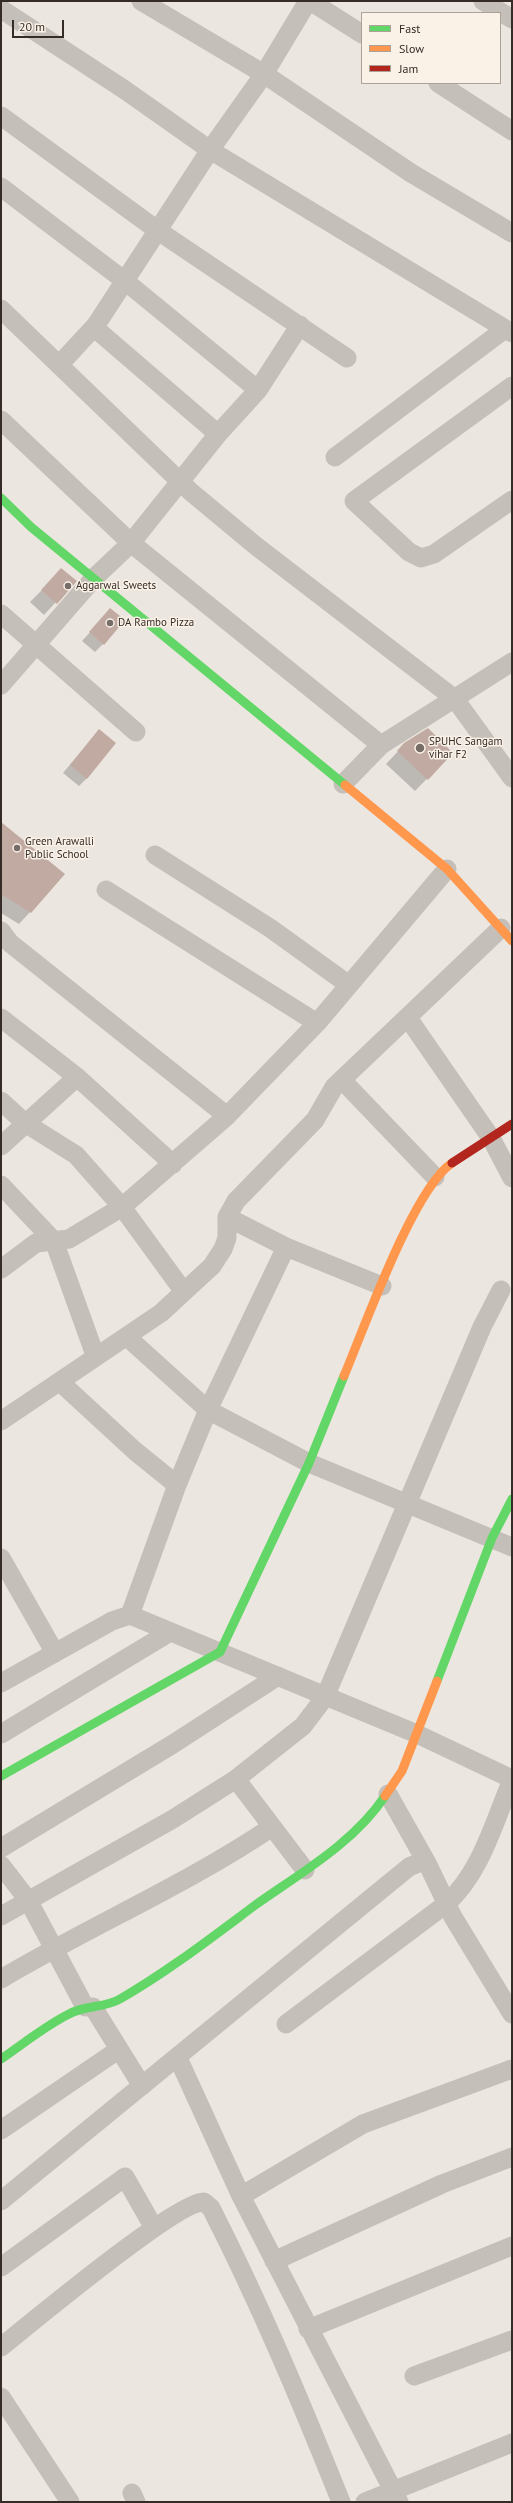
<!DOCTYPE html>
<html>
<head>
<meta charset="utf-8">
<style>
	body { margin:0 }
	#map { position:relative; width:513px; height:2503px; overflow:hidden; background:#ece6e0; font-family:"PT Sans",sans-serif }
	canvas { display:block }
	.frame { position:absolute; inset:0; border:2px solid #362c27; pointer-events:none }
	.legend { position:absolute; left:361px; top:12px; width:140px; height:72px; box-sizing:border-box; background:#faf1e7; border:1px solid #aca29a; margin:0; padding:5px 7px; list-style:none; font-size:12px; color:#362c27 }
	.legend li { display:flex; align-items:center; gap:8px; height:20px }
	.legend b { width:20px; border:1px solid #aca29a }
	.scale { position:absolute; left:12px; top:20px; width:52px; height:18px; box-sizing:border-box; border:2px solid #362c27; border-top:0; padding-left:5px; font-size:12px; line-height:14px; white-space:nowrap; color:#362c27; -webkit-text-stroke:3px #faf1e7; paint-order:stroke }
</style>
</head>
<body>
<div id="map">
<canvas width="513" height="2503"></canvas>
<div class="frame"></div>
<ul class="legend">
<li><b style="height:5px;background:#63d668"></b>Fast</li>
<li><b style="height:5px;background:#ff974d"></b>Slow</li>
<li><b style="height:5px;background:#b3261e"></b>Jam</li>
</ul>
<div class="scale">20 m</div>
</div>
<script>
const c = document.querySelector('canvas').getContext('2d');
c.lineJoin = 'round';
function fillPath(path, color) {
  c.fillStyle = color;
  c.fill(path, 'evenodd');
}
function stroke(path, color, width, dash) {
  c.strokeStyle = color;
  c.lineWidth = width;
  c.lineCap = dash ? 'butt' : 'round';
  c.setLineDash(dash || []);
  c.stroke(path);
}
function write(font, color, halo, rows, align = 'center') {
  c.font = font + ' "PT Sans",sans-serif';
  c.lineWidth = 3;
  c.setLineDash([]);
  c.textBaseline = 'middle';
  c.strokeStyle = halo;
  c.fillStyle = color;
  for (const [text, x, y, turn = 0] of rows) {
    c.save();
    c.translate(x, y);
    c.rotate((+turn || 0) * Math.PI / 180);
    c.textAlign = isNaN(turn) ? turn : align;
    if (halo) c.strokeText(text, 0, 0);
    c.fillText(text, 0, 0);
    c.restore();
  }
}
fillPath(new Path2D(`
	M 62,570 L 75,581 L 44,615 L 30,602 Z
	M 103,618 L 103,644 L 95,652 L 82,641 Z
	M 99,730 L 87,778 L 79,786 L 63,773 Z
	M 405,744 L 452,753 L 415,791 L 386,764 Z
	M 1,823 L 30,912 L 19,924 L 1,913 Z`), '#0003');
fillPath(new Path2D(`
	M 61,568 L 77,581 L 57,604 L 41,590 Z
	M 110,608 L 125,620 L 104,645 L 89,632 Z
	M 428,728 L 453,753 L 428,780 L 397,751 L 404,743 Z
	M 99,729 L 116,743 L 87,779 L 70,765 Z
	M 1,822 L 65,874 L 31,913 L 1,894 Z`), '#c0aaa1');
stroke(new Path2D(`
	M 141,1 L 264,74 L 411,173 L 512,233
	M 310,1 L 362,34
	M 483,1 L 512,19
	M 1,9 L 125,90 L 210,150 L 512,333
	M 438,83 L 512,131
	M 1,116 L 157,230 L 347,358
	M 1,187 L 125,281 L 258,390 L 300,325
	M 1,309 L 191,492 L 256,546 L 455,699 L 512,778
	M 59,365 L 96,325
	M 512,386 L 354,501 L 409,552 L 421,558 L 434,554 L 512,500
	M 1,420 L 131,543 L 381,745 L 512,662
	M 218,434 L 97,330 L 96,325 L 210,150 L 264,74 L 308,1
	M 335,457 L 505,329
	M 1,614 L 136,732
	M 1,685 L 94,578 L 131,543 L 218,434 L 258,390
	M 343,784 L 381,745
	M 155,855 L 270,928 L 349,985
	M 106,890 L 317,1023
	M 1,931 L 10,943 L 227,1116
	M 1,1018 L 77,1077 L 173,1164
	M 408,1018 L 491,1138 L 512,1178
	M 342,1080 L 435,1177
	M 1,1101 L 25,1123 L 76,1155 L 122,1207 L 184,1292
	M 1,1146 L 77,1077
	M 1,1185 L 54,1241 L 95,1355
	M 227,1217 L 286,1247 L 382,1286
	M 1,1269 L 36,1243 L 69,1239 L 122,1207 L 227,1116 L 317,1023 L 447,869
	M 127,1337 L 208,1410 L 309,1463 L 512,1547
	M 60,1382 L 135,1451 L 177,1485
	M 1,1421 L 161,1313 L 200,1277 L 212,1266 L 223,1249 L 227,1238 L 227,1217 L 236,1201 L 315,1120 L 334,1087 L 501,928
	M 1,1558 L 55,1653
	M 130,1615 L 177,1485 L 208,1410 L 286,1247
	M 1,1683 L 112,1621 L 130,1615 L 417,1734 L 512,1779
	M 1,1734 L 170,1632
	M 236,1779 L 305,1870
	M 388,1794 L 428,1865 L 453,1917 L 512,2014
	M 1,1848 L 173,1744 L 278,1676
	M 1,1865 L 28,1900 L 85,2007
	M 1,1916 L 173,1819 L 236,1779 L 303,1726 L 325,1697 L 482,1327 L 501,1290
	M 1,1979 C 90,1926 186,1885 272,1827
	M 93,2007 L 142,2086
	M 286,2024 L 446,1904 C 481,1873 494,1822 512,1780
	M 178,2058 L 241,2196 L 399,2502
	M 1,2130 L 118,2050
	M 241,2196 L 363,2124 L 512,2069
	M 1,2201 L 409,1867 L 425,1860
	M 274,2261 L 442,2184 L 512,2157
	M 1,2267 L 125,2177 L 154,2228
	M 308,2329 L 512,2246
	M 1,2347 C 31,2323 177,2201 204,2202 L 211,2208 C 260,2304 301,2402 341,2502
	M 414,2376 L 512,2340
	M 1,2397 L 70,2502
	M 132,2493 L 136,2502
	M 365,2502 L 512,2443`), '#c5bfb9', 19);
stroke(new Path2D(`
	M 1,498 L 31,527 L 345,785
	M 437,1681 L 492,1538 L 512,1499
	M 1,1776 L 220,1652 L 309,1463 L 344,1376
	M 1,2059 C 23,2044 45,2026 69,2014 C 85,2005 105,2008 120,1999 C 167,1972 211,1938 254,1906 C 299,1874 354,1843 385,1796`), '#63d668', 9);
stroke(new Path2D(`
	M 345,785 L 447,869 L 512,941
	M 344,1376 C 364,1329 413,1189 452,1163
	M 385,1796 L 402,1771 L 437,1681`), '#ff974d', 9);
stroke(new Path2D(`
	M 452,1163 L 512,1124`), '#b3261e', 9);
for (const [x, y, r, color] of [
	[68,586,4,"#766d68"],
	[110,623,4,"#766d68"],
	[420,748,5,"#766d68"],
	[17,848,4,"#766d68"]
]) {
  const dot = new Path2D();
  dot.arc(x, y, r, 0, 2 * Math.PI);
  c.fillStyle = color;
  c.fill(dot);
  stroke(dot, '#faf1e7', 1.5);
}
write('11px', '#362c27', '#faf1e7', [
	["Aggarwal Sweets",76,586],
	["DA Rambo Pizza",118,623],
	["SPUHC Sangam",429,742],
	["vihar F2",429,755],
	["Green Arawalli",25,842],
	["Public School",25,855]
], 'left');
</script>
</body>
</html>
